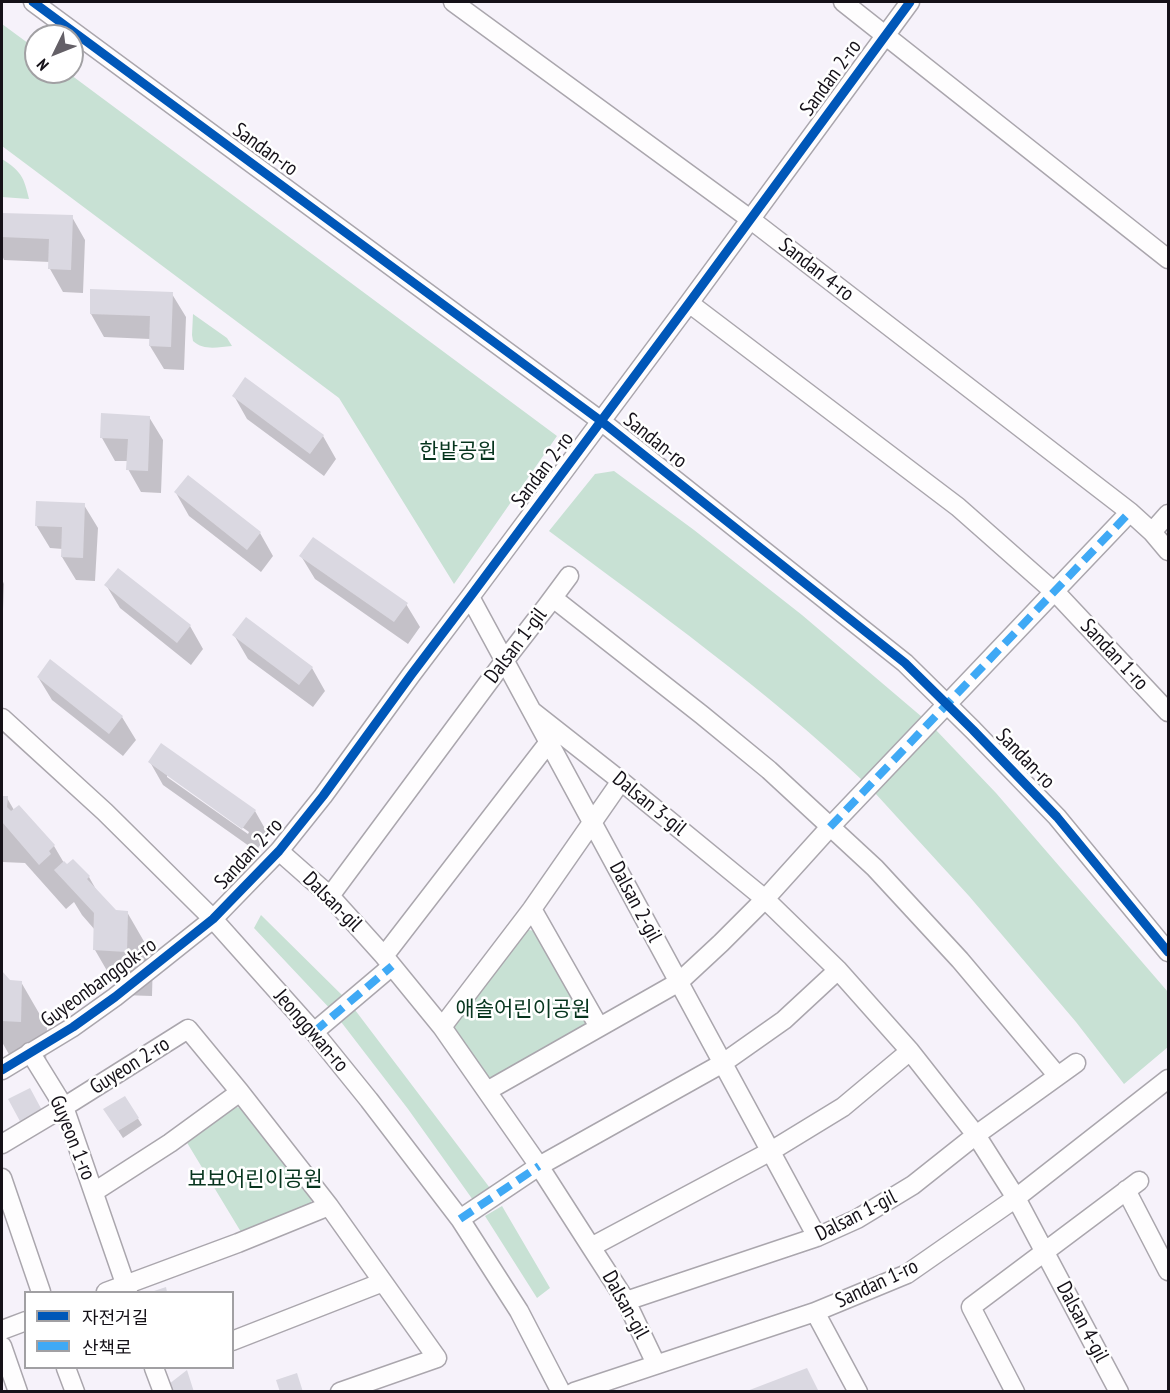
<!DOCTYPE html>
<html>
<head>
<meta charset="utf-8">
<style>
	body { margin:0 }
	#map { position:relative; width:1170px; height:1393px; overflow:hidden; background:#f6f2fa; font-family:"PT Sans Narrow","Noto Sans KR",sans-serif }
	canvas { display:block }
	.frame { position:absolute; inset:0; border:3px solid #151118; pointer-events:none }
	.legend { position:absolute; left:24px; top:1291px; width:210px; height:78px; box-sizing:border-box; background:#fff; border:2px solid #a1a0a3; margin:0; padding:8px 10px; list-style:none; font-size:18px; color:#151118 }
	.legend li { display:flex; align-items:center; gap:12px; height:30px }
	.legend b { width:30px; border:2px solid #a1a0a3 }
	.north { position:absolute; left:24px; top:24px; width:60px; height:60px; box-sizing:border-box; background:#fff; border:2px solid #a1a0a3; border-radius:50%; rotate:227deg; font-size:16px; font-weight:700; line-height:24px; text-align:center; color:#151118 }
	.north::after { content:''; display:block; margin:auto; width:21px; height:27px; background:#646067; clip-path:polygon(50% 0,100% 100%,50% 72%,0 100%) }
</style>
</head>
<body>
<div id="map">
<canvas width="1170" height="1393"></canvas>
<div class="frame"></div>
<ul class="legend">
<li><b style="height:8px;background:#0057b8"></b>자전거길</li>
<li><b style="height:8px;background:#3fa9f5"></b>산책로</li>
</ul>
<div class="north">N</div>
</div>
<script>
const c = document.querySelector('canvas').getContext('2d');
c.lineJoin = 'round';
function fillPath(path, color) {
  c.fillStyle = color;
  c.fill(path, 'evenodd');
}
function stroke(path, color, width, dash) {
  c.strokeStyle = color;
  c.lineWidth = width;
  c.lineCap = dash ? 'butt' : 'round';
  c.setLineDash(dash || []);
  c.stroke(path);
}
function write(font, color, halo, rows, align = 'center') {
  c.font = font + ' "PT Sans Narrow","Noto Sans KR",sans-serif';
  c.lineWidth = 5;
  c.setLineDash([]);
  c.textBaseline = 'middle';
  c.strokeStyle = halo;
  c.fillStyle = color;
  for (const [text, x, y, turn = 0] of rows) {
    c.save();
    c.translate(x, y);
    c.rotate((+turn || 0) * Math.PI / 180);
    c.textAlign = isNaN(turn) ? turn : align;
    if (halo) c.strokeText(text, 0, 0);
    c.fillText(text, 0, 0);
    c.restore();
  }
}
fillPath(new Path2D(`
	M 2,24 L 36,49 L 36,72 L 67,72 L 557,436 L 454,584 L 339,398 L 2,146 Z
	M 2,159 C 21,171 24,177 29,199 L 2,197 Z
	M 193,314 L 227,338 L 232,346 C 218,347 204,351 193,341 L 192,335 Z
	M 614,471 L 694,530 L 802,615 L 922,717 L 862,780 C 765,689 656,611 549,531 L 595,474 Z
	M 935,729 L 996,793 L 1168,992 L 1168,1047 L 1124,1084 L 1076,1022 L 969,896 L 875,793 Z
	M 261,915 L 349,1002 L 496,1196 L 478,1207 L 408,1109 L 335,1014 L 254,928 Z
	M 522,929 L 536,931 L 589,1029 L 494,1081 L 473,1063 L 448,1028 Z
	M 236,1107 L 249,1109 L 315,1193 L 309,1207 L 241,1232 L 186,1141 Z
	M 502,1206 L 550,1288 L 537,1298 L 485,1216 Z`), '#c8e1d4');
fillPath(new Path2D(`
	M 2,214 L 72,217 L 85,240 L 83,293 L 63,292 L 50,269 L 50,262 L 4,260 L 2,255 Z
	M 172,294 L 186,317 L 184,370 L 164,369 L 150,346 L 150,339 L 104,337 L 91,314 Z
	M 234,396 L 323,436 L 336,459 L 324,476 L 247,419 Z
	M 149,417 L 163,440 L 161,493 L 141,492 L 128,469 L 128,461 L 115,461 L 102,438 Z
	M 176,493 L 260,533 L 273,556 L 261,572 L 189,516 Z
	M 84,505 L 98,528 L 95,581 L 76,580 L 62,557 L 63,549 L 50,548 L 36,525 Z
	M 301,556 L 406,604 L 420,627 L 408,644 L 315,579 Z
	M 2,579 L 4,584 L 2,637 Z
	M 106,585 L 190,626 L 203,649 L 191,665 L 120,608 Z
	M 234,635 L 312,668 L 325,691 L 313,707 L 248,659 Z
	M 38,677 L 122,717 L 136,740 L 123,756 L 52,700 Z
	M 150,762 L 255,811 L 268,834 L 256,851 L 163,785 ZM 167,774 L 249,832 L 248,834 L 167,777 Z
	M 2,797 L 7,798 L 14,810 L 19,807 L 54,846 L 64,863 L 67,866 L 73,861 L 89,877 L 98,893 L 115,912 L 127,912 L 153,957 L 152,996 L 121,995 L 95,950 L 95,930 L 82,915 L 74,902 L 66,909 L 25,863 L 2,862 L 2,865 Z
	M 2,973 L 10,982 L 21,982 L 47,1027 L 46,1066 L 15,1065 L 2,1042 Z
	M 125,1098 L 142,1125 L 123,1138 L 105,1110 Z`), '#0003');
fillPath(new Path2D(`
	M 2,213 L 73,215 L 71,270 L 48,269 L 49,239 L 2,237 Z
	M 90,289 L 173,292 L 171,347 L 149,346 L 150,316 L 90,314 Z
	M 245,377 L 324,435 L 310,454 L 232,396 Z
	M 101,413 L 150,416 L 148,471 L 126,470 L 128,439 L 100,438 Z
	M 188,475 L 261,532 L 247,550 L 174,492 Z
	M 36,501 L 85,503 L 83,558 L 61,557 L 62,527 L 35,526 Z
	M 313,537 L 408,603 L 394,622 L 299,556 Z
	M 118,568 L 191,625 L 177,643 L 104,585 Z
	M 246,617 L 313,667 L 299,685 L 232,635 Z
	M 50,659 L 123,716 L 109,734 L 37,677 Z
	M 161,743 L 256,810 L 242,829 L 148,762 Z
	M 2,796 L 8,796 L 7,807 L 11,811 L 19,805 L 55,845 L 49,851 L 51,854 L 39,865 L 2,822 Z
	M 73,859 L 90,876 L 87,879 L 116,910 L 128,911 L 127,952 L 93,950 L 94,913 L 54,870 L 64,861 L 67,864 Z
	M 2,971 L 10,980 L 22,981 L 21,1022 L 2,1021 Z
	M 30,1088 L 44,1114 L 22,1125 L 8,1099 Z
	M 125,1096 L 139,1118 L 118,1131 L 103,1109 Z
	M 166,1287 L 167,1292 L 151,1292 Z
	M 807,1368 L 819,1392 L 747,1392 L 747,1391 Z
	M 187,1370 L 194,1392 L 172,1392 L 169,1384 Z
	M 297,1373 L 303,1392 L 280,1392 L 276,1380 Z`), '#dad8e1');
const minor = new Path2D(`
	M 33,2 L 601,421 L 905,663 L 973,730 L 1057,817 L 1168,952
	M 453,2 L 750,219 L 1130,512 L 1152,532 L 1168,551
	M 843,2 L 1168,259
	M 689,303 L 958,507 L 1060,597 L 1168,712
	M 1152,532 L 1168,514
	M 470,597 L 817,1237
	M 546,607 L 569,576
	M 532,711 L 621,781 L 765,899 L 838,970 L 910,1051 L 976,1135 L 1016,1198 L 1119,1392
	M 2,718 L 105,812 L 213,919 L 314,1032 L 369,1100 L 460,1219 L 519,1311 L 561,1392
	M 279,851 L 330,896 L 384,956 L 442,1027 L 539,1166 L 591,1247 L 626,1301 L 656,1364
	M 330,896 L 505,660 L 553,598 L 702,715 L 769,770 L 875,868 L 960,960 L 1057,1075
	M 532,909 L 599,1027
	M 384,956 L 549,742
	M 442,1027 L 532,909 L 621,781
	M 314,1032 L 392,966
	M 30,1052 L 64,1107 L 128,1292
	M 2,1070 L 73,1027 L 115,997 L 213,919 L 279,851 L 323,796 L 411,675 L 470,597 L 689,303 L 910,2
	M 487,1091 L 679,982 L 721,943 L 765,899 L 830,827 L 1130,512
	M 2,1144 L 64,1107 L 188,1029 L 240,1092
	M 2,1178 L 41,1292
	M 1126,1190 L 1168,1271
	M 94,1192 L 170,1143 L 240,1092 L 329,1206
	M 460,1219 L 539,1166 L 723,1063 L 784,1020 L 838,970
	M 591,1247 L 771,1151 L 843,1107 L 910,1051
	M 106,1292 L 238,1243 L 329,1206 L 383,1282
	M 626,1301 L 817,1237 L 857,1219 L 913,1185 L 976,1135 L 1076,1063
	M 815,1312 L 858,1392
	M 2,1330 L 26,1321
	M 232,1341 L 383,1282 L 437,1358 L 340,1392
	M 2,1346 L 18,1392
	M 66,1368 L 75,1392
	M 154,1368 L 163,1392
	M 574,1392 L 815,1312 L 907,1274 L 1016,1198 L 1168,1079
	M 1015,1392 L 971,1307 L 1139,1181`);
stroke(minor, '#aaa6ad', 21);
stroke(minor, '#fefdfe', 18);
stroke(new Path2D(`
	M 830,827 L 1130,512
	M 314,1032 L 392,966
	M 460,1219 L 539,1166`), '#3fa9f5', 8, [15, 8]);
stroke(new Path2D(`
	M 33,2 L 601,421 L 905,663 L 973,730 L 1057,817 L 1168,952
	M 2,1070 L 73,1027 L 115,997 L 213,919 L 279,851 L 323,796 L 411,675 L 470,597 L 689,303 L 910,2`), '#0057b8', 9);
write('21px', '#151118', '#fff', [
	["Sandan 2-ro",831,78,-54],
	["Sandan-ro",265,150,36],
	["Sandan 4-ro",816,270,38],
	["Sandan-ro",655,441,39],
	["Sandan 2-ro",543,470,-53],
	["Dalsan 1-gil",516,646,-53],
	["Sandan 1-ro",1114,655,47],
	["Sandan-ro",1025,759,46],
	["Dalsan 3-gil",649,804,39],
	["Sandan 2-ro",249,854,-47],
	["Dalsan-gil",332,902,45],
	["Dalsan 2-gil",635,902,62],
	["Guyeonbanggok-ro",99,983,-36],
	["Jeonggwan-ro",311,1031,49],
	["Guyeon 2-ro",130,1066,-32],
	["Guyeon 1-ro",72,1138,68],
	["Dalsan 1-gil",856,1216,-27],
	["Sandan 1-ro",877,1284,-25],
	["Dalsan-gil",625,1305,61],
	["Dalsan 4-gil",1082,1322,62]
]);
write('21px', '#07351e', '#fff', [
	["한밭공원",458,452],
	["애솔어린이공원",523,1010],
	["뵤뵤어린이공원",255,1180]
]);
</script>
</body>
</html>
